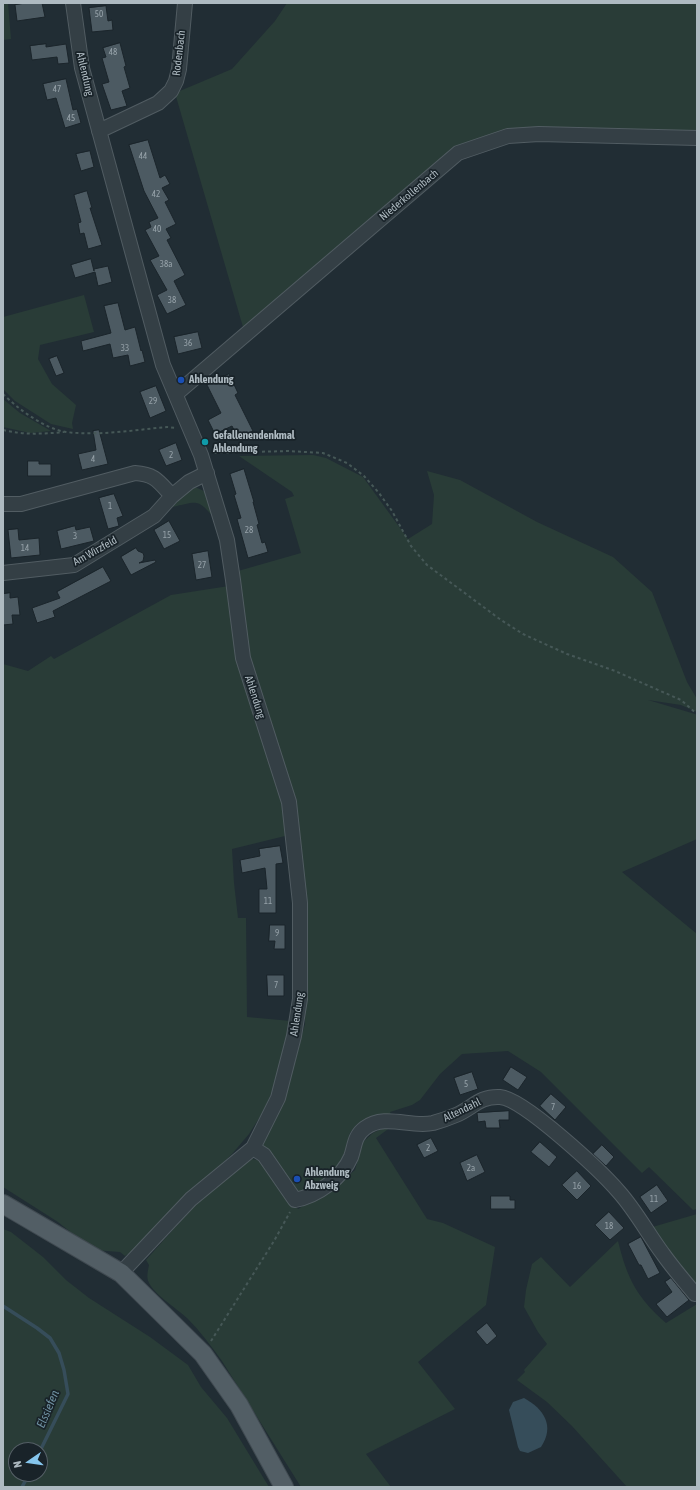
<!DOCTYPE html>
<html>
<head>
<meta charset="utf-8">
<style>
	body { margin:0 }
	#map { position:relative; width:700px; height:1490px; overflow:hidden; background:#212d34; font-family:"Asap Condensed",sans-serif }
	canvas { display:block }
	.frame { position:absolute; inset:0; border:4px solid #aebac1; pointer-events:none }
	.north { position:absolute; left:8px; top:1442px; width:40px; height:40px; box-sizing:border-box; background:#192329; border:1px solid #555f66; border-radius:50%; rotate:257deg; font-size:11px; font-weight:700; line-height:16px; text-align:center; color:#aebac1 }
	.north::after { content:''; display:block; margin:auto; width:14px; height:18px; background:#86c6ee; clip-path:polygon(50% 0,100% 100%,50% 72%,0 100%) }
</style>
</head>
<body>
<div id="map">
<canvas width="700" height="1490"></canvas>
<div class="frame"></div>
<div class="north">N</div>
</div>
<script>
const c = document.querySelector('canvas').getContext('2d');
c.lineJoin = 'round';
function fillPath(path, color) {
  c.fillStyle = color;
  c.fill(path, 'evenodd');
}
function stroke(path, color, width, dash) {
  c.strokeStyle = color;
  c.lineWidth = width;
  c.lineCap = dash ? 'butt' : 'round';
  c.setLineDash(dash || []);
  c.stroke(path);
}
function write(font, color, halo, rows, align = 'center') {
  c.font = font + ' "Asap Condensed",sans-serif';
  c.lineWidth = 3.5;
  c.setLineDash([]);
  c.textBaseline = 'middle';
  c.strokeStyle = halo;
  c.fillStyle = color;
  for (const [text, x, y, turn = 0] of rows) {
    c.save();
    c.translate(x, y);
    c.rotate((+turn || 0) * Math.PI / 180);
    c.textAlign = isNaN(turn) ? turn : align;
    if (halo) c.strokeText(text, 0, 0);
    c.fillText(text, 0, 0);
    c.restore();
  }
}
fillPath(new Path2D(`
	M 3,3 L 8,3 L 11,39 L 3,40 Z
	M 287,3 L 697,3 L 697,134 L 542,131 L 459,152 L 245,334 L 175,93 L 232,69 L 275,21 Z
	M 84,295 L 94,332 L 40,345 L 38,359 L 52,384 L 76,405 L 72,423 L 73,429 L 51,424 L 15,401 L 3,389 L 3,317 Z
	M 3,399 L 20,413 L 51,431 L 30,433 L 3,427 Z
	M 313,455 L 326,458 L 363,477 L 408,539 L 432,524 L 434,495 L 427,471 L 460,480 L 537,522 L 613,557 L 652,592 L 687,682 L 697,699 L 697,712 L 681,705 L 648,700 L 695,714 L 697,716 L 697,839 L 622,872 L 697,934 L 697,1209 L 693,1210 L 649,1167 L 642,1173 L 541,1072 L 508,1051 L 462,1054 L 440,1074 L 420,1100 L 412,1105 L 390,1112 L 391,1115 L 357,1124 L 350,1133 L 346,1147 L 344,1162 L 331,1180 L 303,1191 L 296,1191 L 263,1147 L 262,1143 L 293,1069 L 305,1024 L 306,895 L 248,654 L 238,571 L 301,553 L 285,499 L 294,496 L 292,492 L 239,456 Z
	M 193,487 C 213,491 213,505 217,521 C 197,498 200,501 172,507 L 189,490 Z
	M 229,586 L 284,803 L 285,836 L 232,849 L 234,883 L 238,918 L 246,918 L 247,1017 L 291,1021 L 283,1048 L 281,1071 L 263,1112 L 249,1134 L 232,1154 L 136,1249 L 125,1256 L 120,1252 L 94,1250 L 59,1232 L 73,1234 L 58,1222 L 3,1187 L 3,664 L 28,671 L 51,656 L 54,659 L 171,595 Z
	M 392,1124 L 395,1124 L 376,1138 L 427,1219 L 443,1223 L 495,1247 L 486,1305 L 418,1362 L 455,1409 L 366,1454 L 391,1487 L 301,1487 L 222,1361 C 211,1346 200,1331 187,1318 C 177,1309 154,1294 149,1283 C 146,1277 148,1271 149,1265 L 146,1260 L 202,1197 L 235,1165 L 252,1159 L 257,1160 L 266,1167 L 298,1209 L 337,1186 L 355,1170 L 363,1142 L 373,1133 Z
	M 697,1214 L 697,1292 L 649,1228 Z
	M 3,1229 L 11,1232 L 43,1257 L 66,1280 L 89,1298 L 150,1337 L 188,1365 L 201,1387 L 227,1418 L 269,1487 L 3,1487 ZM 16,1450 L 40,1450 L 40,1474 L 16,1474 Z
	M 618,1241 C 627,1278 637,1298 666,1323 L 697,1304 L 697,1487 L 627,1487 L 572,1426 L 547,1402 L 517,1380 L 525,1372 L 524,1370 L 547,1344 L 538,1332 L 524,1307 L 526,1290 L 532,1264 L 541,1257 L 570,1287 Z`), '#293c37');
fillPath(new Path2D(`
	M 524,1398 C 544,1409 555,1426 541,1447 L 528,1453 L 520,1451 L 518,1447 L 509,1410 L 513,1402 Z`), '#364d5a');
stroke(new Path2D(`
	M 3,1306 L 37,1328 L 50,1338 L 59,1353 L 64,1370 L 68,1394 L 40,1451
	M 22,1487 L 29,1474`), '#364d5a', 3.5);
const building = new Path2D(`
	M 26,3 L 42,3 L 45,17 L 17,21 L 15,5 Z
	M 106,6 L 108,21 L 112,20 L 113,30 L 92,32 L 89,8 Z
	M 120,43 L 126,66 L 124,67 L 130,88 L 122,91 L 127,106 L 111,110 L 102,84 L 109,82 L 102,58 L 106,57 L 103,48 Z
	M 46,44 L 46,47 L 66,44 L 69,63 L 58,64 L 57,57 L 32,60 L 30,46 Z
	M 66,79 L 73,110 L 77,109 L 81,123 L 65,128 L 56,98 L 47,100 L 43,84 Z
	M 148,140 L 160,178 L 165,175 L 170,184 L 162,188 L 169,200 L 165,202 L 176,224 L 166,229 L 171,238 L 167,240 L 185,275 L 174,281 L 186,305 L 167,314 L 157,295 L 167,290 L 150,260 L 159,256 L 145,230 L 151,227 L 149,222 L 158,218 L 144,191 L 129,145 Z
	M 90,151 L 94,167 L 81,171 L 76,154 Z
	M 87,191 L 92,208 L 90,208 L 102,245 L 88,249 L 84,233 L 80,234 L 78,223 L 81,222 L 74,195 Z
	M 91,259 L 94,271 L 94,269 L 108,266 L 112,282 L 98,286 L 95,272 L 75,278 L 71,265 Z
	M 118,303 L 125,330 L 135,327 L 141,351 L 142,350 L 145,362 L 130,366 L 128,355 L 113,358 L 110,344 L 83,351 L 81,341 L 111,333 L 104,306 Z
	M 198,332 L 202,348 L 178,354 L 174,337 Z
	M 57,356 L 64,373 L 56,376 L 49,359 Z
	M 229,374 L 238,393 L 235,395 L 253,431 L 238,438 L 232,426 L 215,434 L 208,420 L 221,413 L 207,385 Z
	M 156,386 L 166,411 L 150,418 L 140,392 Z
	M 99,430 L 108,464 L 82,470 L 78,454 L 96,450 L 93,431 Z
	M 176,443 L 182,460 L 166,466 L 159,450 Z
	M 28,461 L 39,461 L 39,464 L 51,464 L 51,476 L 28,476 Z
	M 244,469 L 254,502 L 253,502 L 259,524 L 257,525 L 262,543 L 265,542 L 268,552 L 248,558 L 237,519 L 241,518 L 234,495 L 236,494 L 230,474 Z
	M 114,494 L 123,516 L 117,518 L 119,526 L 108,529 L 99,498 Z
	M 169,521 L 180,541 L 164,549 L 154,530 Z
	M 75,526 L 76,530 L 90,527 L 94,541 L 61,549 L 57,531 Z
	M 18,529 L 19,540 L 39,538 L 40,555 L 11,558 L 8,530 Z
	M 136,548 L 138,551 L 143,553 L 144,556 L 143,561 L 139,563 L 155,560 L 156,562 L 131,575 L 121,557 Z
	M 208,551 L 212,577 L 196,580 L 192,554 Z
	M 103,567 L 111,581 L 53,611 L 55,617 L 37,623 L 32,608 L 60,598 L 57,592 Z
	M 10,593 L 10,598 L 18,597 L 20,615 L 12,615 L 13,624 L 3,625 L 3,594 Z
	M 280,846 L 283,863 L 276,864 L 276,913 L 259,913 L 259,889 L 267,889 L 265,868 L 242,873 L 240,860 L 260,856 L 259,849 Z
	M 270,925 L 285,925 L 285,949 L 274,949 L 275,941 L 269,941 Z
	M 267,975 L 284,975 L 284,996 L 268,996 Z
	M 511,1067 L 527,1077 L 518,1090 L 503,1080 Z
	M 472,1072 L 478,1089 L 460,1095 L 454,1078 Z
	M 551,1094 L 566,1107 L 555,1120 L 540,1106 Z
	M 509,1111 L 509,1120 L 499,1120 L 500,1128 L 486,1128 L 485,1121 L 478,1122 L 477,1113 Z
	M 431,1138 L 438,1151 L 424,1158 L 417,1145 Z
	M 540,1142 L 557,1157 L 549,1167 L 531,1152 Z
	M 602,1145 L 614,1157 L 606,1166 L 593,1154 Z
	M 477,1155 L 485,1172 L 467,1181 L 460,1163 Z
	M 577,1171 L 591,1186 L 577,1200 L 562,1185 Z
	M 657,1185 L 668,1201 L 651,1213 L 640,1197 Z
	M 491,1196 L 510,1196 L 510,1200 L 515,1200 L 515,1209 L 491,1209 Z
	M 609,1212 L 624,1228 L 610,1240 L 595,1225 Z
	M 641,1237 L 660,1273 L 648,1279 L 641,1265 L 639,1265 L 628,1244 Z
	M 671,1278 L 689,1300 L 667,1317 L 656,1304 L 672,1292 L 665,1282 Z
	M 487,1323 L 497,1336 L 487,1345 L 476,1332 Z`);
fillPath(building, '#4c5a62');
stroke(building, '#1b252b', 1);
const minor = new Path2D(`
	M 73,3 L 82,68 L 163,365 L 201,455 L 227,540 L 233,580 L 243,658 L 289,802 L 300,903 L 300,999 L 294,1036 L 278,1098 L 253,1148 L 191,1199 L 121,1273
	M 99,131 L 158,103 L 171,91 L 176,81 L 179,69 L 185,3
	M 176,394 L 458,153 L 508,136 L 539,134 L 697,138
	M 3,504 L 21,504 L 135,473 C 155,474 159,482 172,496
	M 3,573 L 74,565 L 154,516 L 172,496 L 189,482 L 207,473
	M 253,1148 L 264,1155 L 295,1200 C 317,1196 342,1178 351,1157 C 355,1146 354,1136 365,1128 C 385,1113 411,1128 433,1123 C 440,1121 449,1118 456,1115 C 473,1108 479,1096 500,1097 C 524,1099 601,1171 619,1192 C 636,1211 648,1234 663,1254 C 673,1268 684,1281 695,1294`);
const major = new Path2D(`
	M 3,1204 L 121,1273 L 203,1354 L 239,1405 L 284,1487`);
stroke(minor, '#515c62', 16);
stroke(major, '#404a51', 20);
stroke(new Path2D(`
	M 3,394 C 18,409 45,429 66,432 C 99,436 134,430 167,427 L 176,428
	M 3,430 C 24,435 43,434 64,432
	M 214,453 L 288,451 L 323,453 L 347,463 L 364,476 L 379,493 L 392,511 L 411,546 L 427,565 L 501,620 L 523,634 L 567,654 L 615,671 L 681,700 L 697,714
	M 211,1341 L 274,1241 L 290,1212`), '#465857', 2, [3, 3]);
stroke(minor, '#343f45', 14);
stroke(major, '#525e65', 18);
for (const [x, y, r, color] of [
	[181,380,4,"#1a4fb4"],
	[205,442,4,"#0f9aa8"],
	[297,1179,4,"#1a4fb4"]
]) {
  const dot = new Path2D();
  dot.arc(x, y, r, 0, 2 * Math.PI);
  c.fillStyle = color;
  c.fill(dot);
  stroke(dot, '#192329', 1.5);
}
write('9px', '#96a2a9', null, [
	["50",99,14],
	["48",113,52],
	["47",57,89],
	["45",71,118],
	["44",143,156],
	["42",156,194],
	["40",157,229],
	["38a",166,264],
	["38",172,300],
	["36",188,343],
	["33",125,348],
	["29",153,401],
	["2",171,455],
	["4",93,459],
	["1",110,506],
	["28",249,530],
	["15",167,535],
	["3",75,536],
	["14",25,548],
	["27",202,565],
	["11",268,901],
	["9",277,933],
	["7",276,985],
	["5",466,1084],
	["7",553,1107],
	["2",428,1148],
	["2a",471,1168],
	["16",577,1186],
	["11",654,1199],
	["18",609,1226]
]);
write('11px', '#aebac1', '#192329', [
	["Rodenbach",179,53,-83],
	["Ahlendung",85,74,77],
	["Niederkollenbach",409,195,-40],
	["Am Wirzfeld",95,551,-29],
	["Ahlendung",255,697,72],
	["Ahlendung",297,1014,-82],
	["Altendahl",462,1110,-26]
]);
write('bold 11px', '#aebac1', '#192329', [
	["Ahlendung",189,380],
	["Gefallenendenkmal",213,436],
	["Ahlendung",213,449],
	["Ahlendung",305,1173],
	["Abzweig",305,1186]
], 'left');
write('italic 12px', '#7092a3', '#192329', [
	["Elssiefen",48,1409,-67]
]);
</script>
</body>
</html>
